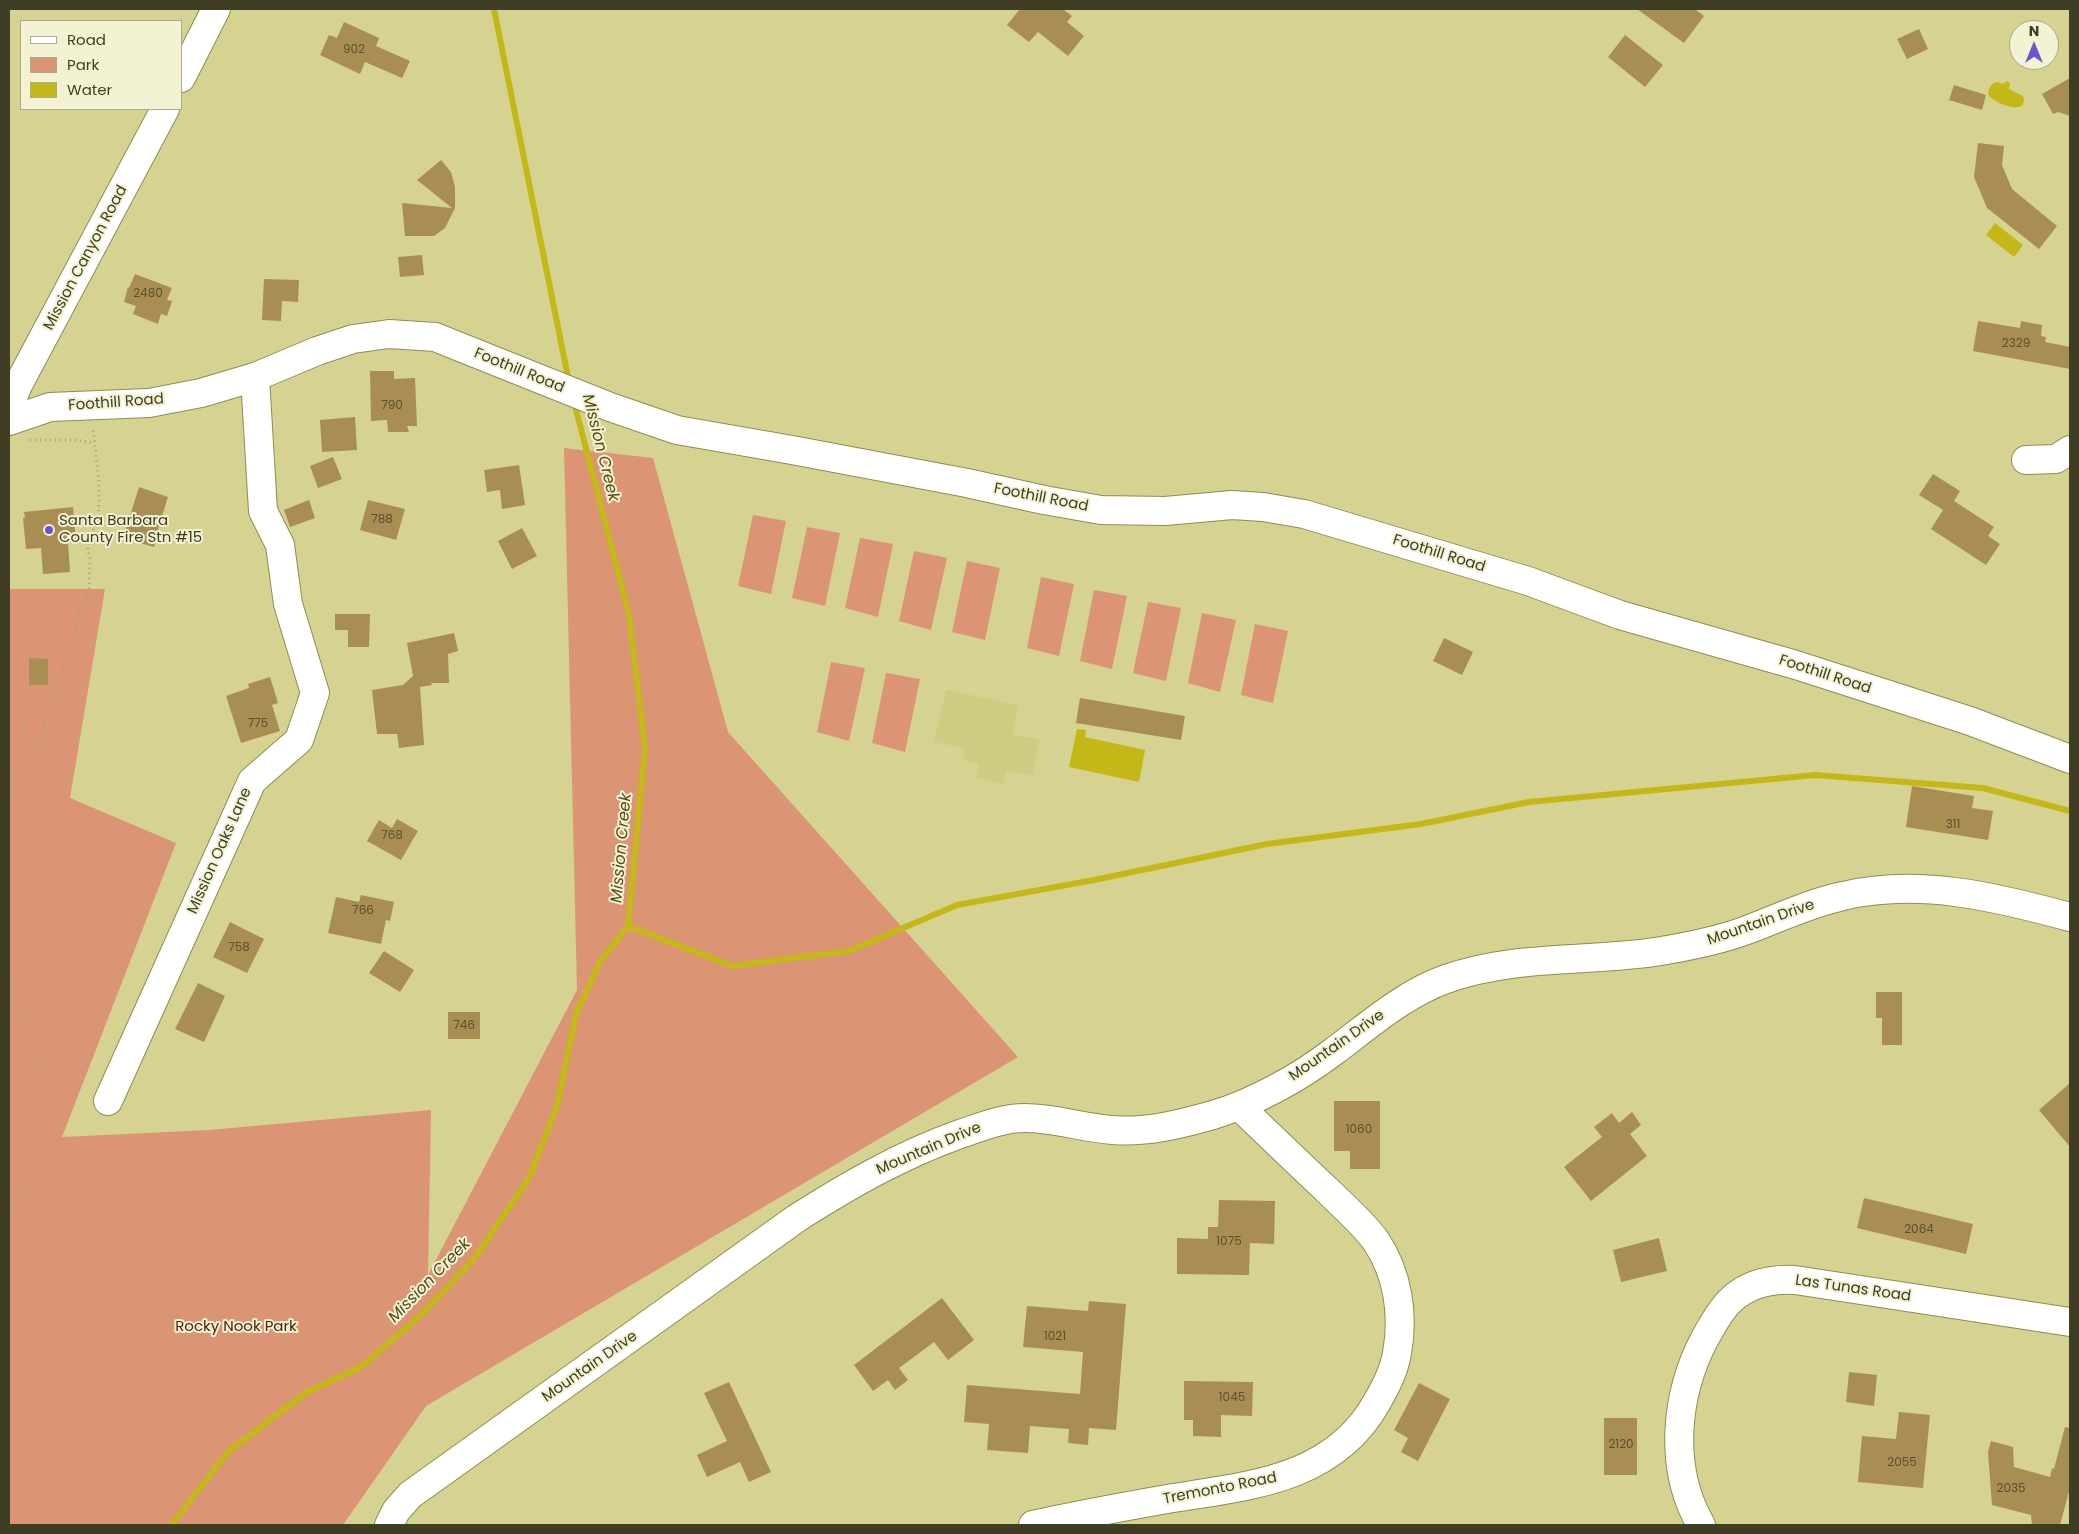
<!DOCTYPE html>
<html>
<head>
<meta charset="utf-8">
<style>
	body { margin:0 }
	#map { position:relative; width:2079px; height:1534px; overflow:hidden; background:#d6d292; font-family:Poppins,sans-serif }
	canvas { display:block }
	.frame { position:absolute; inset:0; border:10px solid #3f3d23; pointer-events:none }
	.legend { position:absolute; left:20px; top:20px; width:162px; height:90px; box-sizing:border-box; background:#f3f2d2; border:1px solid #abaa8c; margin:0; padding:6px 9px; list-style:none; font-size:15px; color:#3f3d23 }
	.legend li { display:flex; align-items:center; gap:10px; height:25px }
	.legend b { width:25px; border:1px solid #abaa8c }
	.north { position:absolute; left:2009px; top:20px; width:50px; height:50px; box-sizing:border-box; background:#f3f2d2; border:1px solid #abaa8c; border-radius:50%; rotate:0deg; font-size:14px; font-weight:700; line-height:20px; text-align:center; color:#3f3d23 }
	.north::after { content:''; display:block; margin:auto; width:18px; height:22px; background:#6857d0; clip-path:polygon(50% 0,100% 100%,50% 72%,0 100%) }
</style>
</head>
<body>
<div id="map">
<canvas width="2079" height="1534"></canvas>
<div class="frame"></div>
<ul class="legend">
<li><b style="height:6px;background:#fff"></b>Road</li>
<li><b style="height:14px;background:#db9575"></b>Park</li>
<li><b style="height:14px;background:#c3b818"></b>Water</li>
</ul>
<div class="north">N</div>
</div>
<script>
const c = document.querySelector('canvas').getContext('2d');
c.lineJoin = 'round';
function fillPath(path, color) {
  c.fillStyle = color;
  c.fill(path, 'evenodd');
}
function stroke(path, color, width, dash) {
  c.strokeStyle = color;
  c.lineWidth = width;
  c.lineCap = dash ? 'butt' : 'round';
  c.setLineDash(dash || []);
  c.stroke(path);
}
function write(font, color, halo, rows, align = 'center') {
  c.font = font + ' Poppins,sans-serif';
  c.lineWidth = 4;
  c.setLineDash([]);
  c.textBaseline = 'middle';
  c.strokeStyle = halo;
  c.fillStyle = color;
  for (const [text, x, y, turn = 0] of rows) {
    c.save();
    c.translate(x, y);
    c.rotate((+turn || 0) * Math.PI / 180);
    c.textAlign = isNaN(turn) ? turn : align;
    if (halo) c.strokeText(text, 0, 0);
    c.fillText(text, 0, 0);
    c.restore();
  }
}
fillPath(new Path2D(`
	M 946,690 L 1018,705 L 1013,734 L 1040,740 L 1032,776 L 1007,770 L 1003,784 L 976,778 L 979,764 L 963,760 L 965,748 L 934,742 Z`), '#d0cb82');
fillPath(new Path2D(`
	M 564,448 L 653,458 L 728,732 L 1018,1057 L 426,1406 L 343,1525 L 9,1525 L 9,589 L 105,589 L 70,798 L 176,843 L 62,1137 L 209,1130 L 431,1110 L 428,1275 L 577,990 Z
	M 753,515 L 786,521 L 771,594 L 738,586 Z
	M 807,527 L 840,533 L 825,606 L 792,598 Z
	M 860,538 L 893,544 L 878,617 L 845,608 Z
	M 914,551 L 947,558 L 931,630 L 899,621 Z
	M 967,561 L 1000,568 L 985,640 L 952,632 Z
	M 1041,577 L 1074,584 L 1059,656 L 1027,648 Z
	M 1094,590 L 1127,596 L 1112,669 L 1080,661 Z
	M 1148,602 L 1181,608 L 1166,681 L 1133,673 Z
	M 1202,613 L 1236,620 L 1220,692 L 1188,683 Z
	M 1255,624 L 1288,631 L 1273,703 L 1241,695 Z
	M 831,662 L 865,668 L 849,741 L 817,732 Z
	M 886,673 L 920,679 L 905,752 L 872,743 Z`), '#db9575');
fillPath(new Path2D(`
	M 2007,81 L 2010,83 L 2009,89 L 2023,96 L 2024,101 L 2022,106 C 2013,110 1996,103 1989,96 C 1987,90 1990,84 1997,82 L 2003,84 Z
	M 1995,223 L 2023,245 L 2014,257 L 1986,235 Z
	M 1077,729 L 1086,730 L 1085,737 L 1145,750 L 1139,782 L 1069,767 Z`), '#c3b818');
stroke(new Path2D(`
	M 494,9 L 569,382
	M 628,926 L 732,966 L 849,951 L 957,905 L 1094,880 L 1267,844 L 1421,824 L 1529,802 L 1815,775 L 1983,788 L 2070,811
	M 171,1525 L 229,1451 L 307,1392 L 361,1367 L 421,1315 L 475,1258 L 529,1178 L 557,1106 L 576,1014 L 600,962 L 628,926 L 645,748 L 629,615 L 574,402`), '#c3b818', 6);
fillPath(new Path2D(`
	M 1020,9 L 1063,9 L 1072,16 L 1067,22 L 1084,36 L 1068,56 L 1038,32 L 1029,42 L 1007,25 Z
	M 1637,9 L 1695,9 L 1704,16 L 1684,43 Z
	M 344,22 L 379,38 L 376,46 L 410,61 L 402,78 L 365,62 L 360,74 L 320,55 L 329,35 L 337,38 Z
	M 1919,29 L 1928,49 L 1907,59 L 1897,39 Z
	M 1625,35 L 1663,65 L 1645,87 L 1608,57 Z
	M 2070,78 L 2070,116 L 2058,112 L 2053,114 L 2042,94 Z
	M 1954,85 L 1986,95 L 1982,110 L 1949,100 Z
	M 1978,143 L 2004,146 L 2002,165 L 2012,189 L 2057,226 L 2039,249 L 1987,208 L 1974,177 Z
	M 441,160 L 451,172 L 455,187 L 455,208 L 445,228 L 434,236 L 405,236 L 402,203 L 452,208 L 417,180 Z
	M 422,255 L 424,275 L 400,277 L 398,257 Z
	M 135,274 L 172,288 L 167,300 L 172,301 L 167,316 L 161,314 L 158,324 L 133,314 L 136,306 L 124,302 L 128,287 L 129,288 Z
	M 264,279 L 299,280 L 298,302 L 282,301 L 281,321 L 262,320 Z
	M 1978,321 L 2020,328 L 2021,321 L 2042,325 L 2041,336 L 2046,337 L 2045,342 L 2070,347 L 2070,369 L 1973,351 Z
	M 370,371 L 394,371 L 394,379 L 415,378 L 417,426 L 407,426 L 409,432 L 388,432 L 387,420 L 371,421 Z
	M 355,417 L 357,450 L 322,452 L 320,420 Z
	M 333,457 L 342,479 L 318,488 L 310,466 Z
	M 519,465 L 525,505 L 502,509 L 500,490 L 487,492 L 484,470 Z
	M 1933,474 L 1960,491 L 1954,501 L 1994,527 L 1988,536 L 2000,544 L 1986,565 L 1931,529 L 1943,510 L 1919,495 Z
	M 139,487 L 168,497 L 158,529 L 159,530 L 154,547 L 123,538 Z
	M 309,500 L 315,518 L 290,527 L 284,510 Z
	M 368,500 L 405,509 L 396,540 L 360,530 Z
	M 73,507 L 76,541 L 68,542 L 70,572 L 43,574 L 41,548 L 26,549 L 23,518 L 25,518 L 24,512 Z
	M 522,528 L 537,556 L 512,569 L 498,541 Z
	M 335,614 L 370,614 L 369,647 L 348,647 L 348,630 L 335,630 Z
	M 454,633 L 458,651 L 448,654 L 449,683 L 431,683 L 432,685 L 420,687 L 424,745 L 399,748 L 397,734 L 377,734 L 372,690 L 403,685 L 413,676 L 407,643 Z
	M 1444,638 L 1473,652 L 1462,675 L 1433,661 Z
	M 29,658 L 48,659 L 48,685 L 29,685 Z
	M 270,677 L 278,703 L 272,705 L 280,731 L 241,743 L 226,696 L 249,688 L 248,684 Z
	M 1080,698 L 1185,716 L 1181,740 L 1076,723 Z
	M 1912,786 L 1974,796 L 1972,808 L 1993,811 L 1988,840 L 1906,827 Z
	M 397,819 L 418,831 L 401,860 L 367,841 L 379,820 L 392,828 Z
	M 361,895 L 394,902 L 390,921 L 386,920 L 381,944 L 328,933 L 336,897 L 359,902 Z
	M 230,922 L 264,939 L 247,973 L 213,957 Z
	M 384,951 L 414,970 L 400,992 L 369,973 Z
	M 198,983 L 225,996 L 204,1042 L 175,1029 Z
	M 1876,992 L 1902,992 L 1902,1045 L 1882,1045 L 1882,1018 L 1876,1018 Z
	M 448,1012 L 480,1012 L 480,1039 L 448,1039 Z
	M 2070,1083 L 2070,1147 L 2039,1110 Z
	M 1334,1101 L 1380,1101 L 1380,1169 L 1350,1169 L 1350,1151 L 1334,1151 Z
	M 1632,1112 L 1641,1125 L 1630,1134 L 1647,1156 L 1591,1201 L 1564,1167 L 1602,1137 L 1594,1127 L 1612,1113 L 1619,1123 Z
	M 1864,1198 L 1973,1224 L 1966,1254 L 1857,1228 Z
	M 1219,1200 L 1275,1201 L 1274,1244 L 1250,1243 L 1249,1275 L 1177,1274 L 1177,1238 L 1208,1239 L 1208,1227 L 1218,1227 Z
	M 1659,1238 L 1667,1271 L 1621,1282 L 1613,1250 Z
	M 942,1298 L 974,1340 L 948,1360 L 934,1342 L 899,1368 L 908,1380 L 895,1390 L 888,1380 L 873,1391 L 854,1365 Z
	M 1089,1301 L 1126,1304 L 1116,1430 L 1089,1428 L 1088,1445 L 1068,1443 L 1069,1429 L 1030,1426 L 1028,1453 L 987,1450 L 989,1424 L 964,1422 L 967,1385 L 1080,1394 L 1083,1352 L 1023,1347 L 1027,1306 L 1088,1311 Z
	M 1849,1372 L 1877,1375 L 1874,1406 L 1846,1402 Z
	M 1184,1381 L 1253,1382 L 1252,1416 L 1221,1415 L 1221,1437 L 1193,1436 L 1193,1420 L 1184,1420 Z
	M 729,1382 L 771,1472 L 749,1482 L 740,1462 L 707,1477 L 697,1455 L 727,1441 L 704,1393 Z
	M 1419,1383 L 1450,1399 L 1418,1461 L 1401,1452 L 1408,1438 L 1394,1430 Z
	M 1899,1412 L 1930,1415 L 1923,1488 L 1858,1482 L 1862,1436 L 1896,1439 Z
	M 1604,1418 L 1637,1418 L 1637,1475 L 1604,1475 Z
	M 2065,1427 L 2070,1428 L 2070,1488 L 2060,1525 L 2032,1525 L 2031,1515 L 1992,1505 L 1988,1452 L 1991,1441 L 2013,1447 L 2014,1467 L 2050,1477 L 2052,1468 L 2054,1469 Z`), '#a98e53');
const minor = new Path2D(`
	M 181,78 L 216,9
	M 9,408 L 18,385 L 165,109
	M 2026,460 L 2056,459 L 2070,450
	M 108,1101 L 252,781 L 299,740 L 315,693 L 288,604 L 280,545 L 263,511 L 255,377
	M 389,1525 L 396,1511 L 410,1495 L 797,1218 C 849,1185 901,1155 960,1134 C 981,1127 1002,1118 1025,1118 C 1055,1118 1083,1128 1113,1130 C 1146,1133 1181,1124 1213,1115 C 1253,1103 1299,1078 1333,1052 C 1368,1026 1404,994 1446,979 C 1513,955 1586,962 1655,952 C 1686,947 1718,941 1747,930 C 1779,918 1810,903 1843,896 C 1919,878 1996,897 2070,917
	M 1033,1525 C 1077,1515 1122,1507 1167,1499 C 1247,1486 1333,1481 1377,1402 C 1386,1386 1394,1371 1397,1353 C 1404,1315 1398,1274 1376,1241 C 1362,1222 1343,1206 1326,1189 C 1297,1162 1268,1134 1239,1106
	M 1701,1525 C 1668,1468 1675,1395 1705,1338 C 1712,1326 1720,1310 1731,1300 C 1748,1284 1772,1279 1795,1280 L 2070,1322`);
const major = new Path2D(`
	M 9,421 L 50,407 L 149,403 L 201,393 L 255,377 L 317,351 L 353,339 L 389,334 L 435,337 L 610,407 L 677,430 L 792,450 L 967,483 L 1044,500 L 1101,510 L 1165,511 L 1232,505 L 1263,507 L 1304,514 L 1528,581 L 1620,615 L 1796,665 L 1970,721 L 2070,759`);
stroke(minor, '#918d4e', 30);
stroke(major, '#918d4e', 30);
stroke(new Path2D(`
	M 30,440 L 76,440 L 94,443
	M 9,787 L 21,764 L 34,760 L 46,736 L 44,718 L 47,706 L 57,692 L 67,655 L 74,647 L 78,634 L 76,627 L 78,612 L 85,601 L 89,589 L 90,559 L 87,545 L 98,518 L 99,504 L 99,482 L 93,428
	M 9,987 L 27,1024 L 32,1049 L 42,1064 L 43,1132 L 40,1156 L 31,1178 L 9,1211`), '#a6a36f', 3, [1, 4]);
stroke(minor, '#fff', 28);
stroke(major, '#fff', 28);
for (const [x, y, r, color] of [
	[49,530,5,"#6857d0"]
]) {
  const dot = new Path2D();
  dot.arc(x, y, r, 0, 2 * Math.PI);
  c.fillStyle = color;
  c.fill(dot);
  stroke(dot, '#f3f2d2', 2);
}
write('12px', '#5a512f', null, [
	["902",354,50],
	["2480",148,294],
	["2329",2016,344],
	["790",392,406],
	["788",382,520],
	["775",258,724],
	["311",1953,825],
	["768",392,836],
	["766",363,911],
	["758",239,948],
	["746",464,1026],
	["1060",1359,1130],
	["2064",1919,1230],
	["1075",1229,1242],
	["1021",1055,1337],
	["1045",1232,1398],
	["2120",1621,1445],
	["2055",1902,1463],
	["2035",2011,1489]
]);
write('15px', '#3f3d23', '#f3f2d2', [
	["Mission Canyon Road",86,258,-62],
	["Foothill Road",519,371,22],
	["Foothill Road",116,403,-4],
	["Foothill Road",1041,498,11],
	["Foothill Road",1439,554,17],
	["Foothill Road",1825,675,18],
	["Mission Oaks Lane",220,851,-66],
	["Mountain Drive",1761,923,-19],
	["Mountain Drive",1337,1046,-35],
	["Mountain Drive",929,1149,-23],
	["Las Tunas Road",1853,1289,8],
	["Mountain Drive",590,1367,-35],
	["Tremonto Road",1220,1489,-11]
]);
write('15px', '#3f3d23', '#f3f2d2', [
	["Santa Barbara",59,521],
	["County Fire Stn #15",59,538]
], 'left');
write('15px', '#4e210a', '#f3f2d2', [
	["Rocky Nook Park",236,1327]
]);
write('italic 16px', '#4f4b12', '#f3f2d2', [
	["Mission Creek",600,448,76],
	["Mission Creek",622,848,-85],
	["Mission Creek",430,1281,-46]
]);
</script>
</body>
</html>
